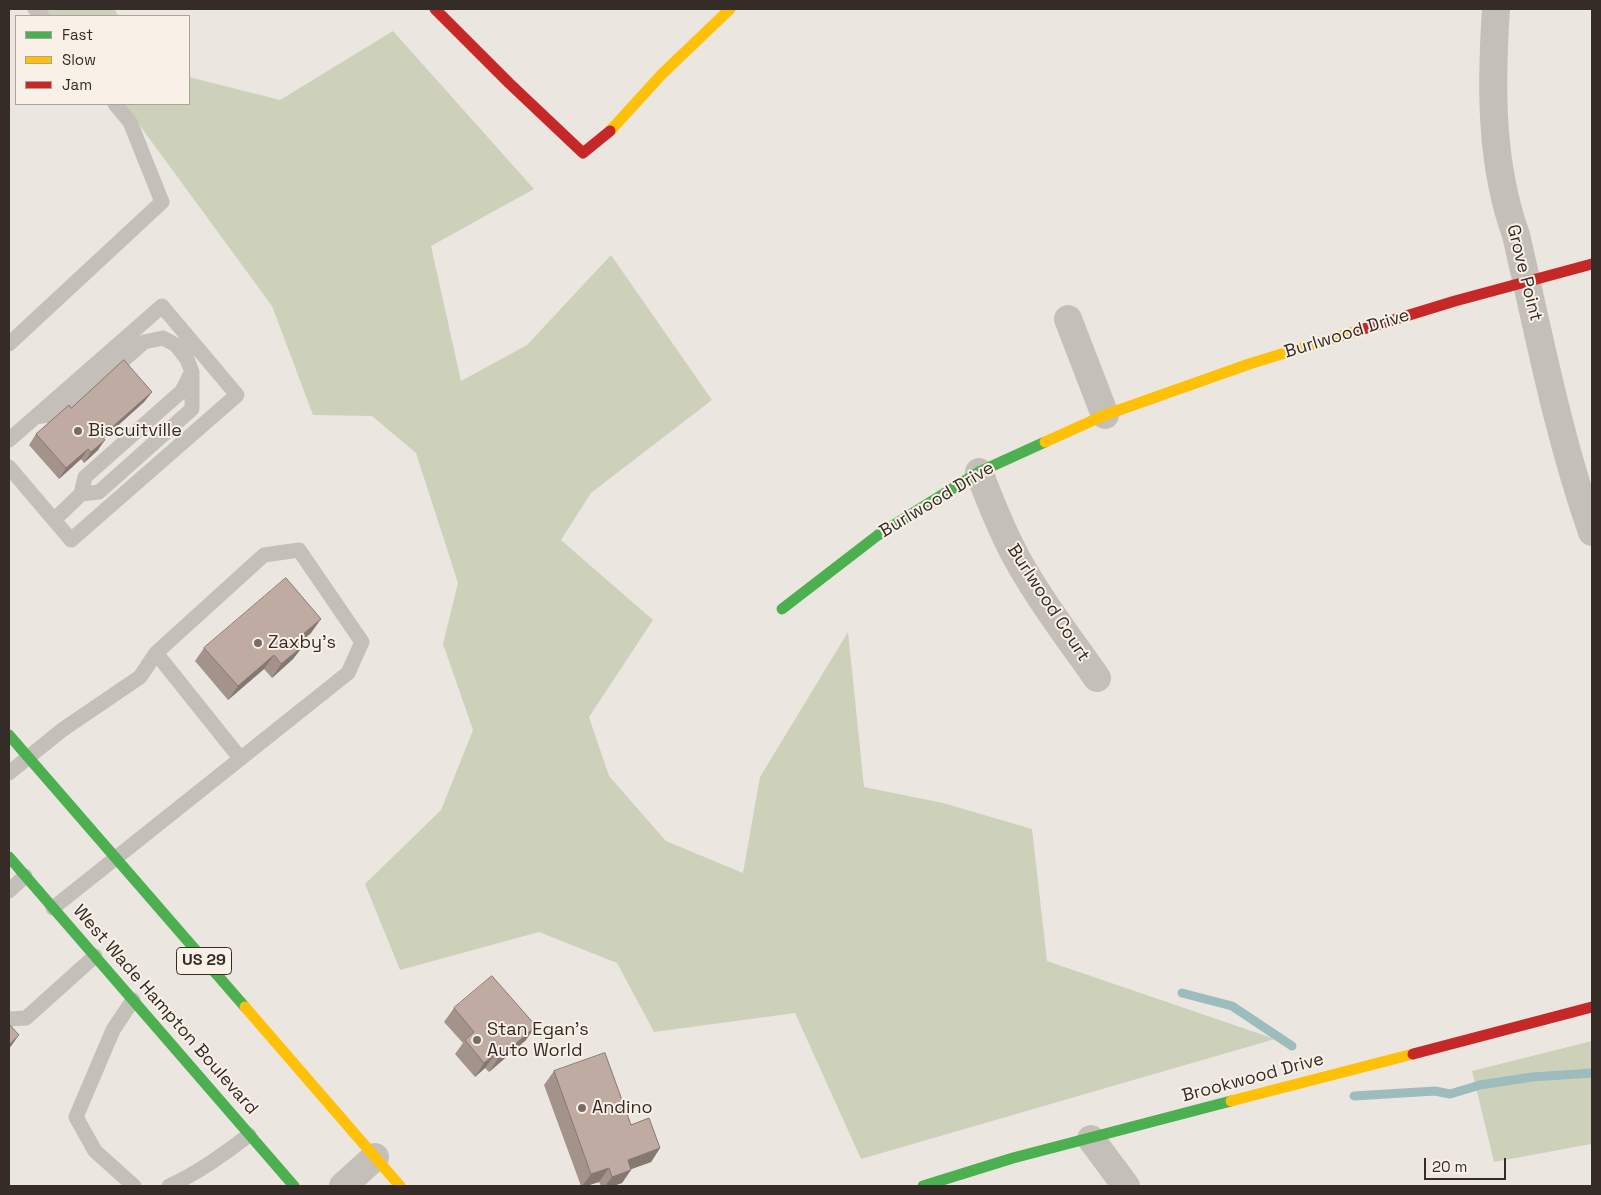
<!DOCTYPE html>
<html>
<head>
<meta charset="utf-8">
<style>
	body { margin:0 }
	#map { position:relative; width:1601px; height:1195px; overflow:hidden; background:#ece6e0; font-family:"Space Grotesk",sans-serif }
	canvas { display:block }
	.frame { position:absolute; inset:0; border:10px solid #362c27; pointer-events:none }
	.legend { position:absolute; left:15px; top:15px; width:175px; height:90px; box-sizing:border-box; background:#f9f1e7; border:1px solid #aba29a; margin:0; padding:6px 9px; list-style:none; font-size:15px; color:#362c27 }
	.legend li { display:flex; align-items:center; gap:10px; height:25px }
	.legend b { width:25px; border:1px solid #aba29a }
	.scale { position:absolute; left:1424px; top:1158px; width:82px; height:22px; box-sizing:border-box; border:2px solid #362c27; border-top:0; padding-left:6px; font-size:15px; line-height:18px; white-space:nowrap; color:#362c27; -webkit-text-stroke:4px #f9f1e7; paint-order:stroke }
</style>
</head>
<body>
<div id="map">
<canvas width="1601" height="1195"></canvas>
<div class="frame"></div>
<ul class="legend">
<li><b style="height:6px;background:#4caf50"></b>Fast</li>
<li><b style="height:6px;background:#ffc107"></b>Slow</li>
<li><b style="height:6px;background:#c62828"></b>Jam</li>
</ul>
<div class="scale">20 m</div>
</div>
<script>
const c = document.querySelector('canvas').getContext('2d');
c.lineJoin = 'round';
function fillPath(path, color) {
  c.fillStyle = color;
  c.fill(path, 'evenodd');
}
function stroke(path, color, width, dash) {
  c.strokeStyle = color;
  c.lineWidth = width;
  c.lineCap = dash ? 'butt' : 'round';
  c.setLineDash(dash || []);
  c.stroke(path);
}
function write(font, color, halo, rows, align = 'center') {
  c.font = font + ' "Space Grotesk",sans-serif';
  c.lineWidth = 4;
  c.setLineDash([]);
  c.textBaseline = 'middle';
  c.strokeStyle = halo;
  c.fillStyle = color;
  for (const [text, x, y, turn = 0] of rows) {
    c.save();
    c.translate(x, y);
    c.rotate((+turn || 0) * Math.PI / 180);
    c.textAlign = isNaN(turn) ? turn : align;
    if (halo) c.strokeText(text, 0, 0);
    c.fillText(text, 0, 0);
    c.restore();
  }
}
fillPath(new Path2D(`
	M 43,9 L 114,9 L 119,16 L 50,16 Z
	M 393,31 L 534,189 L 431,246 L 461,381 L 527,345 L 611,255 L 712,400 L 591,493 L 561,540 L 653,620 L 589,717 L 609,776 L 666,841 L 743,873 L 760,777 L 848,632 L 864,787 L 943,803 L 1032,829 L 1047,961 L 1275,1039 L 861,1159 L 795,1013 L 654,1032 L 617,963 L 539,932 L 400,970 L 365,884 L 441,810 L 473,730 L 443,644 L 458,583 L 416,453 L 372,416 L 313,415 L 272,306 L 124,104 L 189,104 L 189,77 L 280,100 Z
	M 1592,1041 L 1592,1146 L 1591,1144 L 1494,1162 L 1472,1071 Z`), '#cdd1ba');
stroke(new Path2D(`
	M 1182,993 L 1232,1006 L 1292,1046
	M 1354,1096 L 1435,1091 L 1450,1094 L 1480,1085 L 1532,1077 L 1592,1073`), '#9cbcbd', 9);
stroke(new Path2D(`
	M 35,9 L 42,16
	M 9,344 L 162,202 L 130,122 L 115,104
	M 35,417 L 63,413 L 144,342 L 163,338 L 176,345 L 187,359 L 192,372 L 192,409 L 99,492 L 81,494 L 54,520
	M 9,440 L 162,306 L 237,395 L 71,540 L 9,467
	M 81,494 L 85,477 L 182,391 L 190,375
	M 156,653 L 240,758
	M 9,773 L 62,730 L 140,677 L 156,653 L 264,555 L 299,550 L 362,642 L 348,673 L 53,908
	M 9,891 L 25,876
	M 133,1000 L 113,1030 L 76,1117 L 95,1151 L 134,1186
	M 9,1019 L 26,1018 L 95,956
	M 169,1186 C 198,1173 224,1154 249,1135`), '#c5bfb9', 15);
stroke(new Path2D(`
	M 1496,9 C 1491,84 1490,163 1516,235 C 1539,335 1558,435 1592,532
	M 1068,319 L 1105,415
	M 979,472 C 990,501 1001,529 1016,557 C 1039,599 1069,638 1097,678
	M 1091,1139 L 1126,1186
	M 343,1186 L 375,1157`), '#c5bfb9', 28);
stroke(new Path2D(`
	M 782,609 L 878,535 L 979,472 L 1045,442
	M 9,735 L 245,1007
	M 9,857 L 294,1186
	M 923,1186 L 1013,1158 L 1231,1101`), '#4caf50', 11);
stroke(new Path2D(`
	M 610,131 L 662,74 L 730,9
	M 1045,442 L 1105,415 L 1252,363 L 1357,331
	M 245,1007 L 400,1186
	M 1231,1101 L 1413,1054`), '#ffc107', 11);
stroke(new Path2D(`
	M 435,9 L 509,83 L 583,153 L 610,131
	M 1357,331 L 1455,301 L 1592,264
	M 1413,1054 L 1592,1007`), '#c62828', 11);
fillPath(new Path2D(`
	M 152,392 L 144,402 L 104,438 L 98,450 L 84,463 L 81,459 L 59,479 L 29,445 L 36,434 L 71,408 Z
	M 311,633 L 300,642 L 303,646 L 293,659 L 272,678 L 264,669 L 228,700 L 195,661 L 204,648 Z
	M 454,1008 L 526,1040 L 489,1072 L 485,1068 L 475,1077 L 455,1054 L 463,1043 L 444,1022 Z
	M 554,1071 L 631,1125 L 660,1148 L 651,1162 L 631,1169 L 622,1183 L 613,1186 L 601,1186 L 599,1182 L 586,1186 L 581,1186 L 544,1085 Z`), '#a4938b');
fillPath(new Path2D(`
	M 152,392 L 144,402 L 95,446 L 102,436 Z
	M 105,440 L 98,450 L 84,463 L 91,452 Z
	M 88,449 L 81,459 L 59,479 L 66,468 Z
	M 321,619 L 311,633 L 288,653 L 297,639 Z
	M 303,646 L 293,659 L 272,678 L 281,664 Z
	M 274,655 L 264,669 L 228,700 L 238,686 Z
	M 536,1026 L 526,1040 L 489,1072 L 498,1059 Z
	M 19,1035 L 9,1049 L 9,1045 Z
	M 495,1054 L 485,1068 L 475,1077 L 484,1063 Z
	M 660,1148 L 651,1162 L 618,1174 L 628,1160 Z
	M 609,1168 L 599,1182 L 586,1186 L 582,1186 L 591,1174 Z
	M 631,1170 L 622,1183 L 613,1186 L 605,1186 L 612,1177 Z`), '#867871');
const building = new Path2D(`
	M 124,360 L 152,392 L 102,436 L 105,440 L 91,452 L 88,449 L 66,468 L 36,434 L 69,405 L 71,408 Z
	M 286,578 L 321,619 L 297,639 L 303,646 L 281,664 L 274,655 L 238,686 L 204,648 Z
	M 492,976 L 536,1026 L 498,1059 L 495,1054 L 484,1063 L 465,1040 L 474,1032 L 454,1008 Z
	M 9,1024 L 19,1035 L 9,1045 Z
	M 605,1053 L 631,1125 L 649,1118 L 660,1148 L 628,1160 L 631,1170 L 612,1177 L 609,1168 L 591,1174 L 554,1071 Z`);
fillPath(building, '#bfaba2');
stroke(building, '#867871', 1);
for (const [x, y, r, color] of [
	[78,431,5,"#766d68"],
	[258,643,5,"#766d68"],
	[477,1040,5,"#766d68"],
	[582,1108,5,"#766d68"]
]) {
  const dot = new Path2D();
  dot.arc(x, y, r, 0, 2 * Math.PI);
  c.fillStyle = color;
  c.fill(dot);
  stroke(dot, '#f9f1e7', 2);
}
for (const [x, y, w] of [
	[204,961,55]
]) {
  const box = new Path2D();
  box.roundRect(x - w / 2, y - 13.5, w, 27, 4);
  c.fillStyle = '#f9f1e7';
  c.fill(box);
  stroke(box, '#362c27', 1);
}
write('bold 16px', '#362c27', null, [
	["US 29",204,961]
]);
write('18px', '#362c27', '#f9f1e7', [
	["Grove Point",1524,273,76],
	["Burlwood Drive",1347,334,-17],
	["Burlwood Drive",937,500,-31],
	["Burlwood Court",1048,603,57],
	["West Wade Hampton Boulevard",165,1010,49],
	["Brookwood Drive",1253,1078,-15]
]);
write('18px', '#362c27', '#f9f1e7', [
	["Biscuitville",88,431],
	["Zaxby's",268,643],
	["Stan Egan's",487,1030],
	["Auto World",487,1051],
	["Andino",592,1108]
], 'left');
</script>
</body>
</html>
